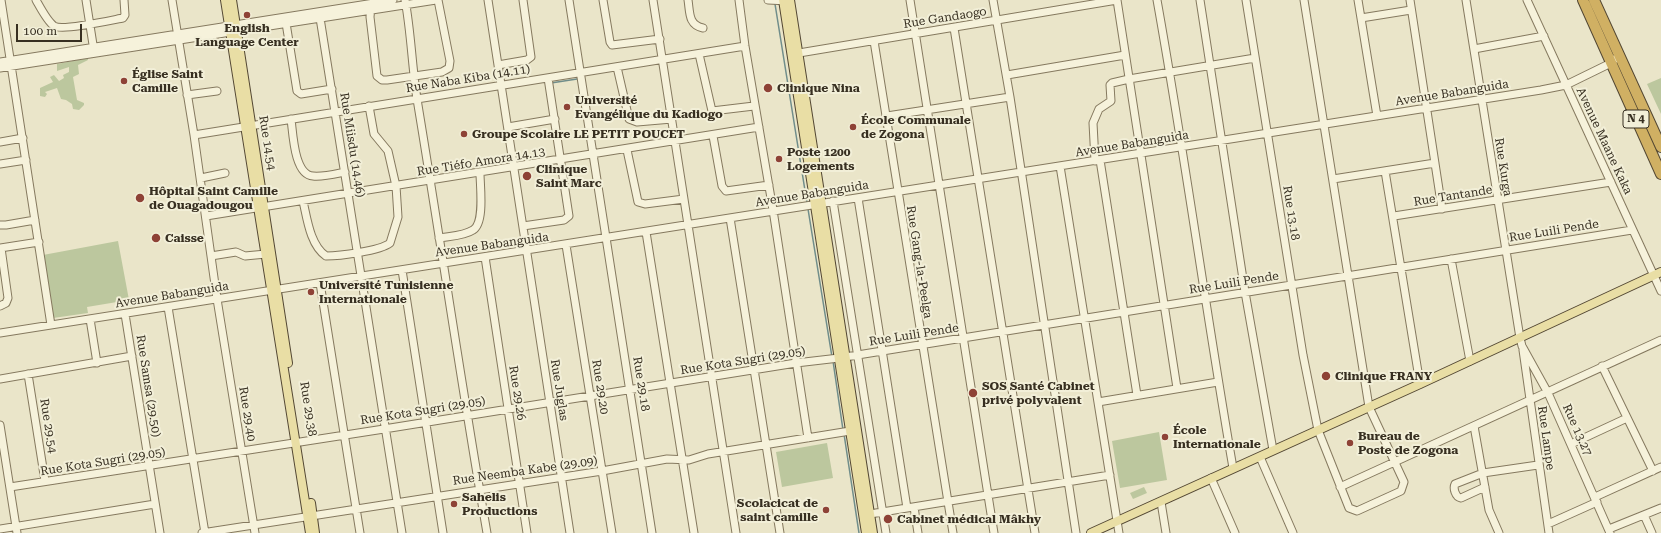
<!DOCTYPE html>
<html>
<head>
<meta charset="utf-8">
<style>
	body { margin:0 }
	#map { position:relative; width:1661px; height:533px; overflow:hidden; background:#eae5c9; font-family:"Roboto Serif",serif }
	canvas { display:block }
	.scale { position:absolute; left:16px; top:24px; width:66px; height:18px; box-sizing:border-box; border:2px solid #372f21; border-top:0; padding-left:5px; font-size:12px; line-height:14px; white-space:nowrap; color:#372f21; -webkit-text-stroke:3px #f2efd8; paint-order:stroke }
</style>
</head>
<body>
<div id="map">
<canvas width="1661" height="533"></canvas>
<div class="scale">100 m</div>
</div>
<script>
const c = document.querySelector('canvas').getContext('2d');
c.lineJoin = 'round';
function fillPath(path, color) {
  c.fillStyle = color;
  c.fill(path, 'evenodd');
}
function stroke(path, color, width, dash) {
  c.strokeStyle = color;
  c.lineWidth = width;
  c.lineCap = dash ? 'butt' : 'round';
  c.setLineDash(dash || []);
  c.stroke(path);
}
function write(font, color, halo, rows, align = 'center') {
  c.font = font + ' "Roboto Serif",serif';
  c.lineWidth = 4;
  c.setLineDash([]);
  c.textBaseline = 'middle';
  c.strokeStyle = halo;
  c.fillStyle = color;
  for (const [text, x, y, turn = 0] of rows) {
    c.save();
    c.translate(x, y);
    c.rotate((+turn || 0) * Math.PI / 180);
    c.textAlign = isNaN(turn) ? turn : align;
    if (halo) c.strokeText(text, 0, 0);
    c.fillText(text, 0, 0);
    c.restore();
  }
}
fillPath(new Path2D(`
	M 88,58 L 88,60 L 78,65 L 79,74 L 73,77 L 77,100 L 84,103 L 84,105 L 79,110 L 73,109 L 72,104 L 66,100 L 61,99 L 57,88 L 45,92 L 47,94 L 45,97 L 40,96 L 40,88 L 53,82 L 50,77 L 54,75 L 59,81 L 64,78 L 63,75 L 69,72 L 69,67 L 57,71 L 57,64 Z
	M 1661,78 L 1661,114 L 1647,84 Z
	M 118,241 L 129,300 L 87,307 L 88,313 L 53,318 L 43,255 Z
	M 1159,432 L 1167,480 L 1120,488 L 1112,441 Z
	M 827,443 L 833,478 L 782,487 L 776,452 Z
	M 1144,487 L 1147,493 L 1133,499 L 1130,493 Z`), '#bcc79e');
stroke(new Path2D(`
	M 775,4 L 807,203
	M 551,83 L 577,79
	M 558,166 L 564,205
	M 808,209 L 832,357
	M 833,361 L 843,430
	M 844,434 L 859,533`), '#708d8a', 1.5);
const minor = new Path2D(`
	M 1,0 L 51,325
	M 36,0 C 40,7 47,21 54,26 C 62,31 112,20 123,18 L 125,15 L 124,0
	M 86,0 L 94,51
	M 172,0 L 194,135 L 217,299 L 255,533
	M 405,0 C 411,31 412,67 417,99 C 441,244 462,389 487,533
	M 488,0 L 570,533
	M 569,0 L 652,533
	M 603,0 L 610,42 L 612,45 L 660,39
	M 653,0 L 736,533
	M 688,0 C 690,12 688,25 703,28
	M 739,0 L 745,46 L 773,210 L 808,438
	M 768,0 L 788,1
	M 910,0 L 994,533
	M 993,0 L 1010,97 L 1076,533
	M 1117,0 L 1177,388
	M 1157,0 C 1185,156 1206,312 1233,468
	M 1200,0 L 1245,292 L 1273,450
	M 1246,0 L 1303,355 L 1318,430 L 1349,508 L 1357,511 L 1401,491 L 1404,482 L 1369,407 L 1304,0
	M 1358,0 L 1377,116
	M 1410,0 L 1442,209
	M 1466,0 L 1520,338 L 1522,346 L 1548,393 L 1610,533
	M 1527,0 L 1661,291
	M 371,6 L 370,17 L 377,76 L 382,80 L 387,80 L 442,72 L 449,68 L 450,61 L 438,0
	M 320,18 L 402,533
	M 1361,18 L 1411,10
	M 286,23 L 297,91 L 301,94 L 332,89
	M 954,28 L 1035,533
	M 874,41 L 953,533
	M 1474,49 L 1544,36
	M 799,53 L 1117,0
	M 699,54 L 712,111 L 754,106
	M 0,62 L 393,0
	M 498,65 L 527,60 L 531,57 L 523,0
	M 617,67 L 629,119 L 637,122 L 672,119
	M 0,68 L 436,0
	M 1007,75 L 1125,55
	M 187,95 L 217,91
	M 887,116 L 1010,97
	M 291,119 C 293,133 294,175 313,176 C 323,177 335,174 345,172
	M 508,127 L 555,119
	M 194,135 L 745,46
	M 713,136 L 722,186 L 726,191 L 769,185
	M 0,142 L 23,138
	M 627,150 L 638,202 L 645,204 L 684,199
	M 1100,160 L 1137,395
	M 1095,161 L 1093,123 L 1099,109 L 1111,101 L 1110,85 L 1112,83 L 1129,79 L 1255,58
	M 0,164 L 26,160
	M 1060,166 L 1119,533
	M 1385,171 L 1420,384
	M 201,178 L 225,173
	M 1333,179 L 1435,163
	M 858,198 L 907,508
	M 303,201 C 307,218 310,245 326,256 C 339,256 380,251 390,243 L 398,217 L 396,186 L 388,151 L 374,134 L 369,106
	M 833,201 L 886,533
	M 206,216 L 759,127
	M 1394,216 L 1611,182
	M 730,218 L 780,533
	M 0,225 L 6,225 L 35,220
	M 523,226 L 564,220 L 569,216 L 548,78
	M 646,232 L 694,533
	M 439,238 C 450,236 464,236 473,230 C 485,223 480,186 480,173
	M 566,245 L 612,533
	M 0,248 L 39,242
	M 211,256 L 236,252 L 245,256 L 266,254
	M 485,257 L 527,533
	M 1451,259 L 1470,361
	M 402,270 L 443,533
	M 320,283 L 360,533
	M 0,306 L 6,303 L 8,298 L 1,248
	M 168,307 L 205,533
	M 125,314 L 160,533
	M 90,319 L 97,363
	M 0,333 C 514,251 1028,173 1541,90 L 1566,85 L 1611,63 L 1619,55
	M 1523,350 L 1549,533
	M 1602,366 L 1653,471
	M 28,374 L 45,481
	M 0,379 L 132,356
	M 1098,402 L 1218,382
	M 0,425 L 17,533
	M 1474,426 L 1489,510 L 1499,533
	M 1571,444 L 1627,418
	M 1260,457 L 1293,533
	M 1211,478 L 1235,533
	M 10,487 L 384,429 L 796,363 L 839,358 L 1632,230
	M 1340,487 L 1661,340
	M 1485,487 L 1461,498 C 1455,497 1453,488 1455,484 L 1483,473 L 1538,465
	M 1595,497 L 1661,467
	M 1161,502 L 1166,533
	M 914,507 L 918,533
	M 870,514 L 1110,475
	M 1644,515 L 1652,533
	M 1548,524 L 1597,502
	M 0,529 L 155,504
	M 1609,529 L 1661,508
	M 202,533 L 602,471 L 667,459 L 689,460 L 708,454 L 850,431`);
const major = new Path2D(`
	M 225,0 L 310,533
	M 232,0 L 288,363
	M 783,0 L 866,533
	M 790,0 L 873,533
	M 311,503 L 315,533
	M 1091,533 L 1420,384 L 1661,272`);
const highway = new Path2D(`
	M 1583,0 L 1661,174
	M 1594,0 L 1661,147`);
stroke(minor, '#85795f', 9);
stroke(major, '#534733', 10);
stroke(highway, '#534733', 12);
stroke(minor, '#f6f2db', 7);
stroke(major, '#e9dea5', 8);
stroke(highway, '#d0b063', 10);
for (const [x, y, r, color] of [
	[247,15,4,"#8e4236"],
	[124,81,4,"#8e4236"],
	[768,88,5,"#8e4236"],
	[567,107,4,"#8e4236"],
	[853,127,4,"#8e4236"],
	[464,134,4,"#8e4236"],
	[779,159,4,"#8e4236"],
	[527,176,5,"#8e4236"],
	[140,198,5,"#8e4236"],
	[156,238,5,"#8e4236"],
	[311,292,4,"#8e4236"],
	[1326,376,5,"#8e4236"],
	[973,393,5,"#8e4236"],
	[1165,437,4,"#8e4236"],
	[1350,443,4,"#8e4236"],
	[454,504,4,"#8e4236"],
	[826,510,4,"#8e4236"],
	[888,519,5,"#8e4236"]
]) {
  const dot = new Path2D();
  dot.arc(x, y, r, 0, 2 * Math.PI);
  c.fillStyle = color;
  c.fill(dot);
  stroke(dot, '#f2efd8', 1.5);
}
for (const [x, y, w] of [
	[1636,119,26]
]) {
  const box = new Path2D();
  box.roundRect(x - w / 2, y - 9, w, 18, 3);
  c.fillStyle = '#f2efd8';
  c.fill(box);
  stroke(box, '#372f21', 1);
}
write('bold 11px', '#372f21', null, [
	["N 4",1636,119]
]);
write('12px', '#372f21', '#f2efd8', [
	["Rue Gandaogo",945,18,-9],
	["Rue Naba Kiba (14.11)",468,79,-9],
	["Avenue Babanguida",1452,93,-9],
	["Avenue Maane Kaka",1604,141,65],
	["Rue 14.54",267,143,81],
	["Avenue Babanguida",1132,144,-9],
	["Rue Miisdu (14.46)",352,145,81],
	["Rue Tiéfo Amora 14.13",481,162,-9],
	["Rue Kurga",1503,167,81],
	["Avenue Babanguida",812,194,-9],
	["Rue Tantande",1453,196,-9],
	["Rue 13.18",1291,213,81],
	["Rue Luili Pende",1554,231,-9],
	["Avenue Babanguida",492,245,-8],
	["Rue Gang-la-Peelga",919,262,81],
	["Rue Luili Pende",1234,283,-9],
	["Avenue Babanguida",172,295,-9],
	["Rue Luili Pende",914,335,-9],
	["Rue Kota Sugri (29.05)",743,361,-9],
	["Rue 29.18",641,384,81],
	["Rue Samsa (29.50)",148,386,81],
	["Rue 29.20",600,387,81],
	["Rue Juglas",559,390,81],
	["Rue 29.26",517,393,81],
	["Rue 29.38",308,409,81],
	["Rue Kota Sugri (29.05)",423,411,-9],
	["Rue 29.40",247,414,81],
	["Rue 29.54",48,426,81],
	["Rue 13.27",1577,430,66],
	["Rue Lampe",1546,438,82],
	["Rue Kota Sugri (29.05)",103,462,-9],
	["Rue Neemba Kabe (29.09)",525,471,-8]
]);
write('bold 12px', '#372f21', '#f2efd8', [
	["English",247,28,"center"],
	["Language Center",247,42,"center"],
	["Église Saint",132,74],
	["Camille",132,88],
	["Clinique Nina",777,88],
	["Université",575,100],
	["Evangélique du Kadiogo",575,114],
	["École Communale",861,120],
	["de Zogona",861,134],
	["Groupe Scolaire LE PETIT POUCET",472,134],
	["Poste 1200",787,152],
	["Logements",787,166],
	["Clinique",536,169],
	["Saint Marc",536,183],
	["Hôpital Saint Camille",149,191],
	["de Ouagadougou",149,205],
	["Caisse",165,238],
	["Université Tunisienne",319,285],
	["Internationale",319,299],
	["Clinique FRANY",1335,376],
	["SOS Santé Cabinet",982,386],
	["privé polyvalent",982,400],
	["École",1173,430],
	["Internationale",1173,444],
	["Bureau de",1358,436],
	["Poste de Zogona",1358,450],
	["Sahelis",462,497],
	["Productions",462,511],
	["Scolacicat de",818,503,"right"],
	["saint camille",818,517,"right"],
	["Cabinet médical Mâkhy",897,519]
], 'left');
</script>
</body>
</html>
